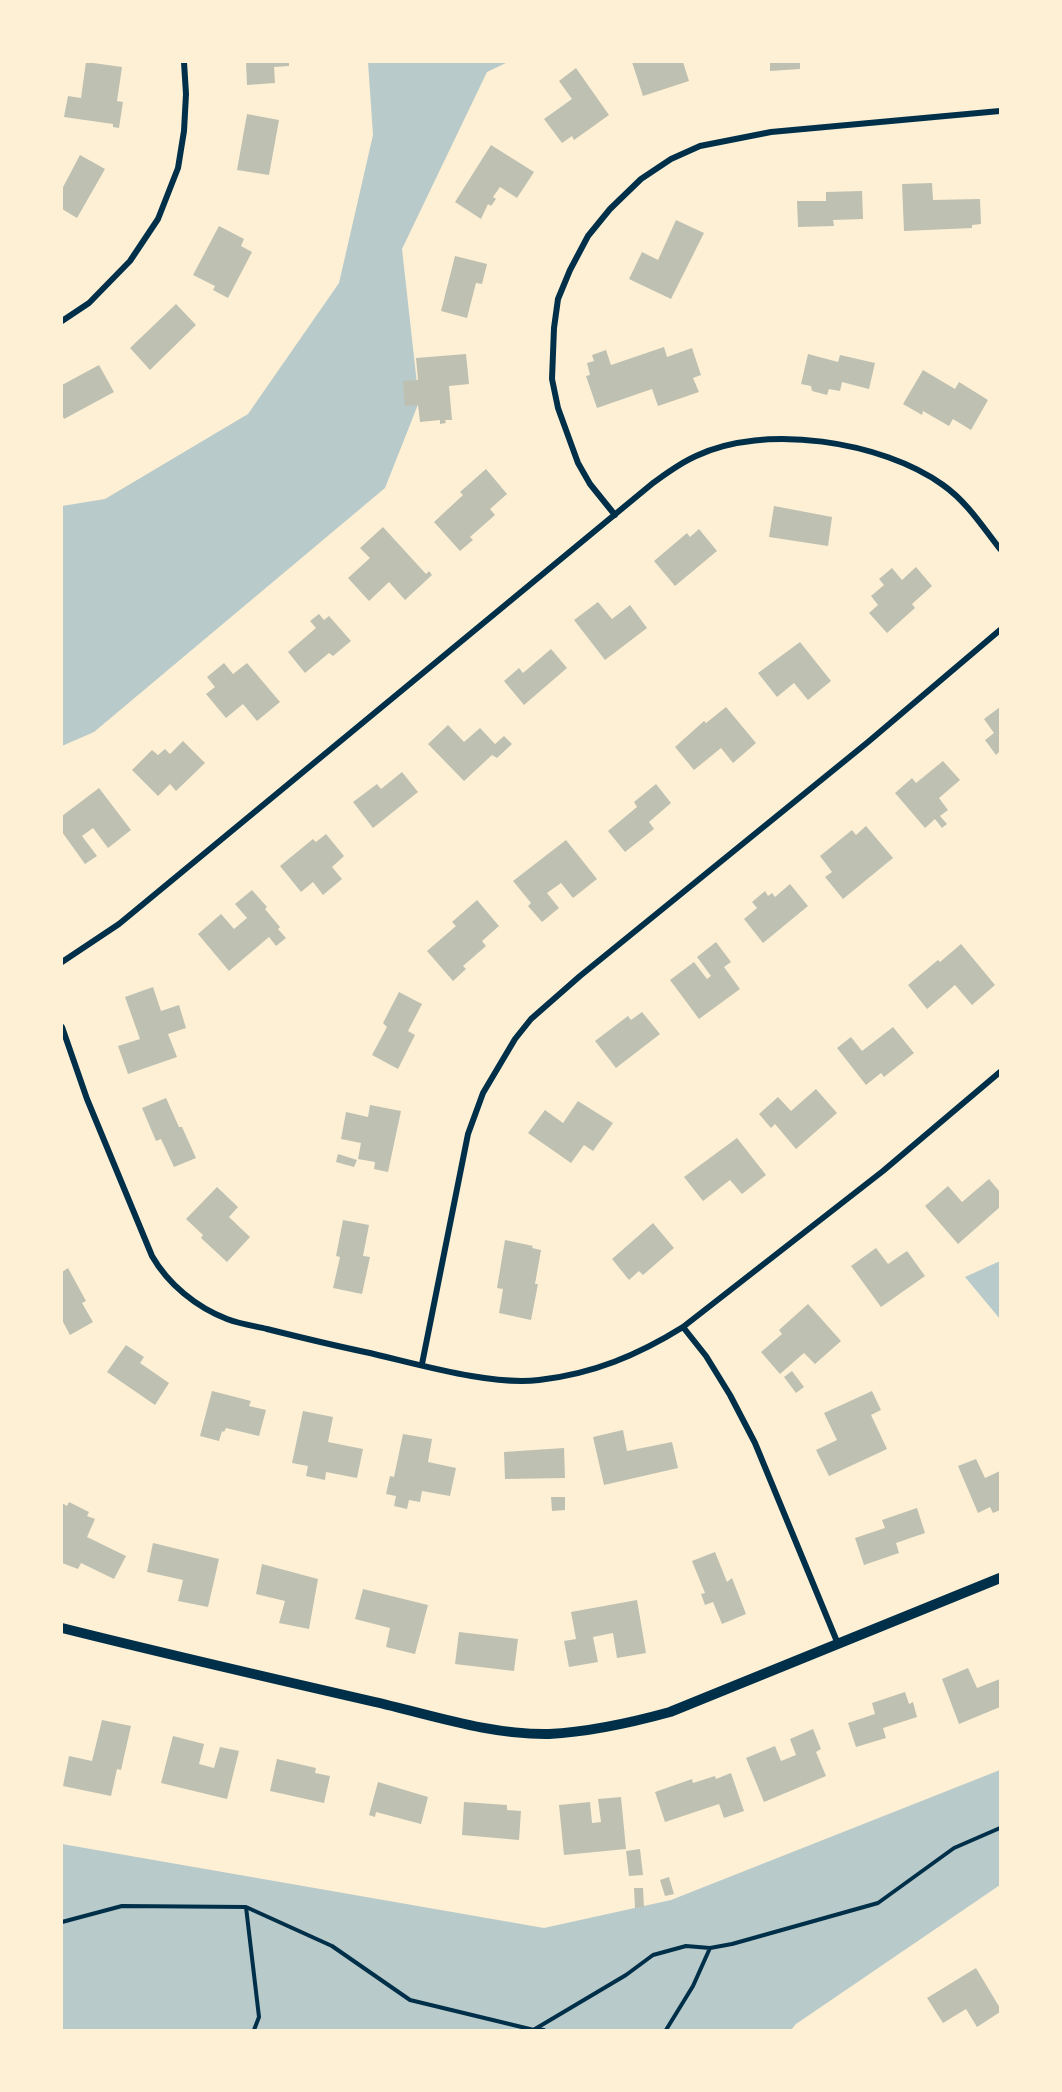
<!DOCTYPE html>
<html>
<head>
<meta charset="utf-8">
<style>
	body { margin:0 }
	#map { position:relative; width:1062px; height:2092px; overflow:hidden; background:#fdf0d5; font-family:"Times New Roman",serif }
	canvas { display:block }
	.frame { position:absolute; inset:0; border:63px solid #fdf0d5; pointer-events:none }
</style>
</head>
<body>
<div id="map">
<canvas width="1062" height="2092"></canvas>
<div class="frame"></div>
</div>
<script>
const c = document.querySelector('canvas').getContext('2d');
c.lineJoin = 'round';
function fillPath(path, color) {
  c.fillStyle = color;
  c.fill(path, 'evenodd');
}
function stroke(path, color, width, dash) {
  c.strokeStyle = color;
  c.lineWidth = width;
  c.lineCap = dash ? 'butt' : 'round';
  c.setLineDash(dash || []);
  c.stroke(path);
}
fillPath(new Path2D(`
	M 368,62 L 508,62 L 487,72 L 402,249 L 419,402 L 385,488 L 94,732 L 62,746 L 62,506 L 105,499 L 248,414 L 339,283 L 373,135 Z
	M 1000,1261 L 1000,1319 L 965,1277 Z
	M 1000,1770 L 1000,1885 L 796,2024 L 791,2030 L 62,2030 L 62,1844 L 544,1928 L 671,1900 Z`), '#b9caca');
fillPath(new Path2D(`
	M 86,62 L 122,67 L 117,101 L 123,102 L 119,128 L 113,127 L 113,124 L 64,117 L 68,96 L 81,98 Z
	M 246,62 L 284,62 L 284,63 L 289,63 L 289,66 L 274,67 L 275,83 L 247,85 Z
	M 632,62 L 683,62 L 689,81 L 643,96 Z
	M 770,62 L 800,62 L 800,69 L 770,71 Z
	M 576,68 L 609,115 L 574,140 L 572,136 L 562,143 L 544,119 L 572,99 L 559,81 Z
	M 247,114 L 279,120 L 269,175 L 237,170 Z
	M 491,145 L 534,172 L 517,198 L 500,187 L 493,197 L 496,199 L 491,206 L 488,204 L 481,219 L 455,202 Z
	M 80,155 L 105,169 L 77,218 L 62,209 L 62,189 Z
	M 932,183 L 933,200 L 980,199 L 981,224 L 972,225 L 972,228 L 904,231 L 902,184 Z
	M 862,191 L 863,219 L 833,220 L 834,226 L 798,227 L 797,201 L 826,201 L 826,192 Z
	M 676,220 L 704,233 L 671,299 L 629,279 L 642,252 L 658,260 Z
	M 219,226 L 244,239 L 241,246 L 252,252 L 228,298 L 213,290 L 215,286 L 193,275 Z
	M 455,256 L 487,264 L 482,284 L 476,283 L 467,318 L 441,311 Z
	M 176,304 L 196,325 L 150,370 L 130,348 Z
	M 664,347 L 667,357 L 692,348 L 701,375 L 693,378 L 699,392 L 658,406 L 652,389 L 597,408 L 586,376 L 590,375 L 587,363 L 594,361 L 592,355 L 606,350 L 611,365 Z
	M 466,354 L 469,384 L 449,386 L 452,420 L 445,420 L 446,423 L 440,424 L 440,420 L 420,422 L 418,405 L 405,406 L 403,381 L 418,380 L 416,358 Z
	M 808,354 L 838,362 L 840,355 L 875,363 L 869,389 L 842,382 L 840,391 L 829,389 L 827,395 L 812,391 L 811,386 L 801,384 Z
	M 99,365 L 114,392 L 64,419 L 62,415 L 62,385 Z
	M 923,370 L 955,389 L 959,382 L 988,400 L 971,430 L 953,419 L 949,426 L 923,411 L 922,415 L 903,404 Z
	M 486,469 L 507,494 L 490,509 L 495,515 L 470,537 L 473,540 L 460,551 L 434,522 L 463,495 L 460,492 Z
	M 774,506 L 832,517 L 828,546 L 769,537 Z
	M 383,527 L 426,574 L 429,571 L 432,575 L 405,600 L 389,582 L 369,601 L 348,578 L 370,558 L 360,548 Z
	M 699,529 L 717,551 L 675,586 L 654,561 L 687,533 L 690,537 Z
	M 916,567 L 932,586 L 912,604 L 915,608 L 887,633 L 869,613 L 878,605 L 871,596 L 884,585 L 879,579 L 892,568 L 902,580 Z
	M 598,602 L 612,619 L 630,605 L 647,628 L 605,660 L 574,620 Z
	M 319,614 L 324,620 L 329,616 L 351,641 L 333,656 L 329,653 L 305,673 L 288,652 L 316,628 L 310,621 Z
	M 800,642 L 831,681 L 808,700 L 794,683 L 777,697 L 758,673 Z
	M 551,649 L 567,668 L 524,705 L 504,681 L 519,668 L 523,673 Z
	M 224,663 L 233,674 L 247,663 L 280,702 L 257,721 L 243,704 L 226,718 L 206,694 L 215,687 L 207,677 Z
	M 726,707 L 756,743 L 733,763 L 721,748 L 694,770 L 675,747 L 704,721 L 706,723 Z
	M 1000,707 L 1000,751 L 996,755 L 985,740 L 994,733 L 984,719 Z
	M 448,725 L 464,742 L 480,728 L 495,744 L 504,736 L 512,744 L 497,758 L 492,755 L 464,781 L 428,744 Z
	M 183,741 L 205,763 L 176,791 L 170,784 L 158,796 L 132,770 L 152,750 L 158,755 L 165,749 L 170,754 Z
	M 943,761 L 960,780 L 939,798 L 948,810 L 940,816 L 947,824 L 942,828 L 935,819 L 925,828 L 895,793 L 912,778 L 916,783 Z
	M 402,772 L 418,792 L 373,828 L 353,802 L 377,784 L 381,789 Z
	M 656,784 L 671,803 L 649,822 L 654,829 L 625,852 L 608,831 L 637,807 L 634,802 Z
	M 99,788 L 131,830 L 108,848 L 93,828 L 82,836 L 97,856 L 85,864 L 62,832 L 62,816 Z
	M 866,826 L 893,858 L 843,899 L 825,877 L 832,872 L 820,856 L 852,830 L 856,835 Z
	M 326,834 L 344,856 L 332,867 L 342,879 L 323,895 L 313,882 L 301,892 L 280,866 L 313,839 L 316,842 Z
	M 566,840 L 597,879 L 573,898 L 561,883 L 547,893 L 559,908 L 542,922 L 528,906 L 531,903 L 513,881 Z
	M 790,884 L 808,906 L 763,943 L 744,919 L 757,908 L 752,902 L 765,891 L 768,896 L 772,893 L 775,897 Z
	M 252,890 L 267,907 L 265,909 L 280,927 L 278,929 L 286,938 L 276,946 L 269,937 L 229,971 L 198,934 L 221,914 L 234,929 L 247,918 L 235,904 Z
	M 477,900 L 499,926 L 482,941 L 486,946 L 463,966 L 466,969 L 453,981 L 427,951 L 456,926 L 452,922 Z
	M 716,942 L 731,962 L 724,967 L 740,989 L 699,1019 L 670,980 L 694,962 L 707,979 L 711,976 L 697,957 Z
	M 961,944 L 995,985 L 972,1005 L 955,985 L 927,1009 L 908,985 L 938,960 L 940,962 Z
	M 153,987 L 161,1011 L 179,1005 L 186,1028 L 168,1034 L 177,1057 L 128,1074 L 118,1046 L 140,1039 L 125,997 Z
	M 399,992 L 422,1004 L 408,1031 L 415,1035 L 398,1069 L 372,1055 L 387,1027 L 383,1023 Z
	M 642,1012 L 660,1034 L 616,1068 L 595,1041 L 628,1016 L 631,1020 Z
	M 893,1027 L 914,1053 L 884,1077 L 881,1073 L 866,1085 L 837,1048 L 851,1037 L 862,1051 Z
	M 816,1089 L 837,1113 L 796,1149 L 775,1124 L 771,1128 L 759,1114 L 778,1097 L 791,1111 Z
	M 166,1098 L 179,1127 L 182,1127 L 196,1158 L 174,1167 L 161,1139 L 156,1141 L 142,1108 Z
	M 578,1101 L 613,1123 L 593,1151 L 584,1145 L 571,1163 L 528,1133 L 545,1110 L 563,1123 Z
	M 370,1105 L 401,1111 L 388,1172 L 374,1169 L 375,1162 L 358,1159 L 361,1143 L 341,1139 L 346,1112 L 368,1117 Z
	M 737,1138 L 766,1175 L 742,1194 L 730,1180 L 703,1201 L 684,1177 Z
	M 338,1154 L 357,1160 L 354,1167 L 336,1162 Z
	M 989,1179 L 1000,1192 L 1000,1207 L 958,1244 L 925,1206 L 948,1186 L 962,1202 Z
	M 217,1187 L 238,1207 L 229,1217 L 250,1237 L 227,1262 L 201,1238 L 203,1235 L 186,1219 Z
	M 343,1220 L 369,1225 L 363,1256 L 370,1257 L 362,1294 L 333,1288 L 340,1257 L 336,1256 Z
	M 653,1223 L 674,1248 L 643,1275 L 639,1271 L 629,1280 L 612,1259 Z
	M 505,1240 L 533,1246 L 532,1248 L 541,1250 L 535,1284 L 538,1284 L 531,1320 L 499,1313 L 503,1289 L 497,1288 Z
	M 876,1248 L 888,1264 L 907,1251 L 925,1276 L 881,1307 L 851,1266 Z
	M 68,1268 L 86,1301 L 82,1303 L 93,1322 L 70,1335 L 62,1320 L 62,1272 Z
	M 808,1304 L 841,1341 L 815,1364 L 804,1353 L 780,1374 L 761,1352 L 782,1334 L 779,1330 Z
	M 126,1345 L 144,1357 L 140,1363 L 169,1383 L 155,1405 L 107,1372 Z
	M 792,1371 L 804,1387 L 796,1393 L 784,1377 Z
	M 212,1391 L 251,1401 L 249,1406 L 266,1410 L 259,1436 L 226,1428 L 224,1432 L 222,1431 L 219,1441 L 200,1436 Z
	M 872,1391 L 881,1410 L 871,1415 L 887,1449 L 829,1476 L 816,1450 L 837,1440 L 824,1413 Z
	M 303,1411 L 333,1417 L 328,1442 L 363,1449 L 357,1478 L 326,1472 L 325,1480 L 306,1476 L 308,1466 L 292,1463 Z
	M 623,1430 L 627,1451 L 672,1442 L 678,1468 L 604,1485 L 593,1437 Z
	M 403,1434 L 432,1439 L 428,1462 L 456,1468 L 450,1496 L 422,1491 L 420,1502 L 409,1500 L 407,1509 L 394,1506 L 396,1496 L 386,1494 L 390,1476 L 394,1477 Z
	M 564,1448 L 565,1478 L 505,1479 L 504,1452 Z
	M 976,1459 L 985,1478 L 1000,1471 L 1000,1510 L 993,1513 L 990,1507 L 978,1513 L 958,1466 Z
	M 551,1497 L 565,1497 L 565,1510 L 552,1511 Z
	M 69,1502 L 89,1512 L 87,1516 L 95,1519 L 87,1537 L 126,1556 L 114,1579 L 81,1563 L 78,1569 L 62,1563 L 62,1503 L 67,1506 Z
	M 917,1508 L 925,1533 L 896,1543 L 899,1553 L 864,1565 L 855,1538 L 885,1528 L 882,1520 Z
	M 153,1543 L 219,1559 L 208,1607 L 178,1601 L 183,1580 L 147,1572 Z
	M 715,1552 L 727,1582 L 732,1578 L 746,1614 L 722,1624 L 713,1602 L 705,1605 L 701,1594 L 705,1593 L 692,1561 Z
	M 262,1564 L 318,1579 L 309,1629 L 279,1623 L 285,1601 L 256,1594 Z
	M 363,1589 L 428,1605 L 415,1654 L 386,1647 L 390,1628 L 355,1619 Z
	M 637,1600 L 646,1653 L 617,1658 L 613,1633 L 593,1637 L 598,1662 L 569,1667 L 564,1641 L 576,1639 L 571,1612 Z
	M 459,1632 L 518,1639 L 514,1671 L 455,1664 Z
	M 968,1668 L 977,1688 L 1000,1679 L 1000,1707 L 959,1724 L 942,1679 Z
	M 905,1692 L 909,1704 L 913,1702 L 917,1717 L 883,1728 L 886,1738 L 856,1747 L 848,1723 L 875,1714 L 872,1703 Z
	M 102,1720 L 131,1726 L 121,1770 L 117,1769 L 111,1796 L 63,1786 L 69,1756 L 92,1761 Z
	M 813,1729 L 821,1749 L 816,1752 L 826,1776 L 764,1802 L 746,1758 L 775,1746 L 781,1761 L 796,1755 L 790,1739 Z
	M 173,1736 L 204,1744 L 199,1764 L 214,1768 L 220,1747 L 239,1751 L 227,1799 L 161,1783 Z
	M 277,1759 L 316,1768 L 315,1773 L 330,1776 L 324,1803 L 270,1791 Z
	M 731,1773 L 744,1811 L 724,1818 L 719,1804 L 665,1822 L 655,1792 L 692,1779 L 693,1783 L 715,1776 L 716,1779 Z
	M 378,1782 L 428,1797 L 421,1824 L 376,1812 L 375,1817 L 369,1815 Z
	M 621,1797 L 626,1849 L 564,1855 L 559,1805 L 590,1802 L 592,1823 L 601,1822 L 598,1799 Z
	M 464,1802 L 507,1805 L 507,1810 L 521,1811 L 519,1840 L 462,1835 Z
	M 640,1849 L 643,1875 L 629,1876 L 626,1851 Z
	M 669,1877 L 674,1894 L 665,1896 L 660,1880 Z
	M 634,1888 L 643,1888 L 644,1907 L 635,1908 Z
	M 976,1968 L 1000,2008 L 1000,2012 L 977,2027 L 966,2009 L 943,2023 L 927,1998 Z`), '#bec0b2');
stroke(new Path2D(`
	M 246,1907 L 259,2017 L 254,2030
	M 62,1922 L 122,1906 L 246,1907 L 332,1946 L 410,2000 L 534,2030
	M 544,2030 L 535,2029 L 626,1975 L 653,1955 L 686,1946 L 710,1948 L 732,1944 L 878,1903 L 954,1848 L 1000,1828
	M 666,2030 L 693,1986 L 710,1948`), '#003049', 4);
stroke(new Path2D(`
	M 62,321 L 89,303 L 130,261 L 158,219 L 178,168 L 184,131 L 186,94 L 184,62
	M 615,515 L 590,484 L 578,463 L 558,408 L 552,379 L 554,328 L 558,299 L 570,270 L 588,236 L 610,209 L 641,179 L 671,159 L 700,146 L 771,132 L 1000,111
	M 62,962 L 119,924 L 653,483 C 667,473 680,463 696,456 C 764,423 882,441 943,485 C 967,502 982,526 1000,549
	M 62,1027 L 87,1099 L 152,1256 C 168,1284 196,1307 227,1319 C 240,1324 254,1326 267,1329 C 299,1337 332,1345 365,1352 C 415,1363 489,1386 539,1380 C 593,1374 638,1355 683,1327 L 883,1171 L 1000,1072
	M 683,1327 L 706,1356 L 730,1395 L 755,1443 L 838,1644
	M 422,1364 L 468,1134 L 483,1093 L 515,1039 L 531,1019 L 580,976 L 868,742 L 1000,630`), '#003049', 6);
stroke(new Path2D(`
	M 62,1628 C 166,1654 270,1678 375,1702 C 432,1715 490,1735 549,1734 C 590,1732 630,1723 670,1712 L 1000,1578`), '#003049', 10);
</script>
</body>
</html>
